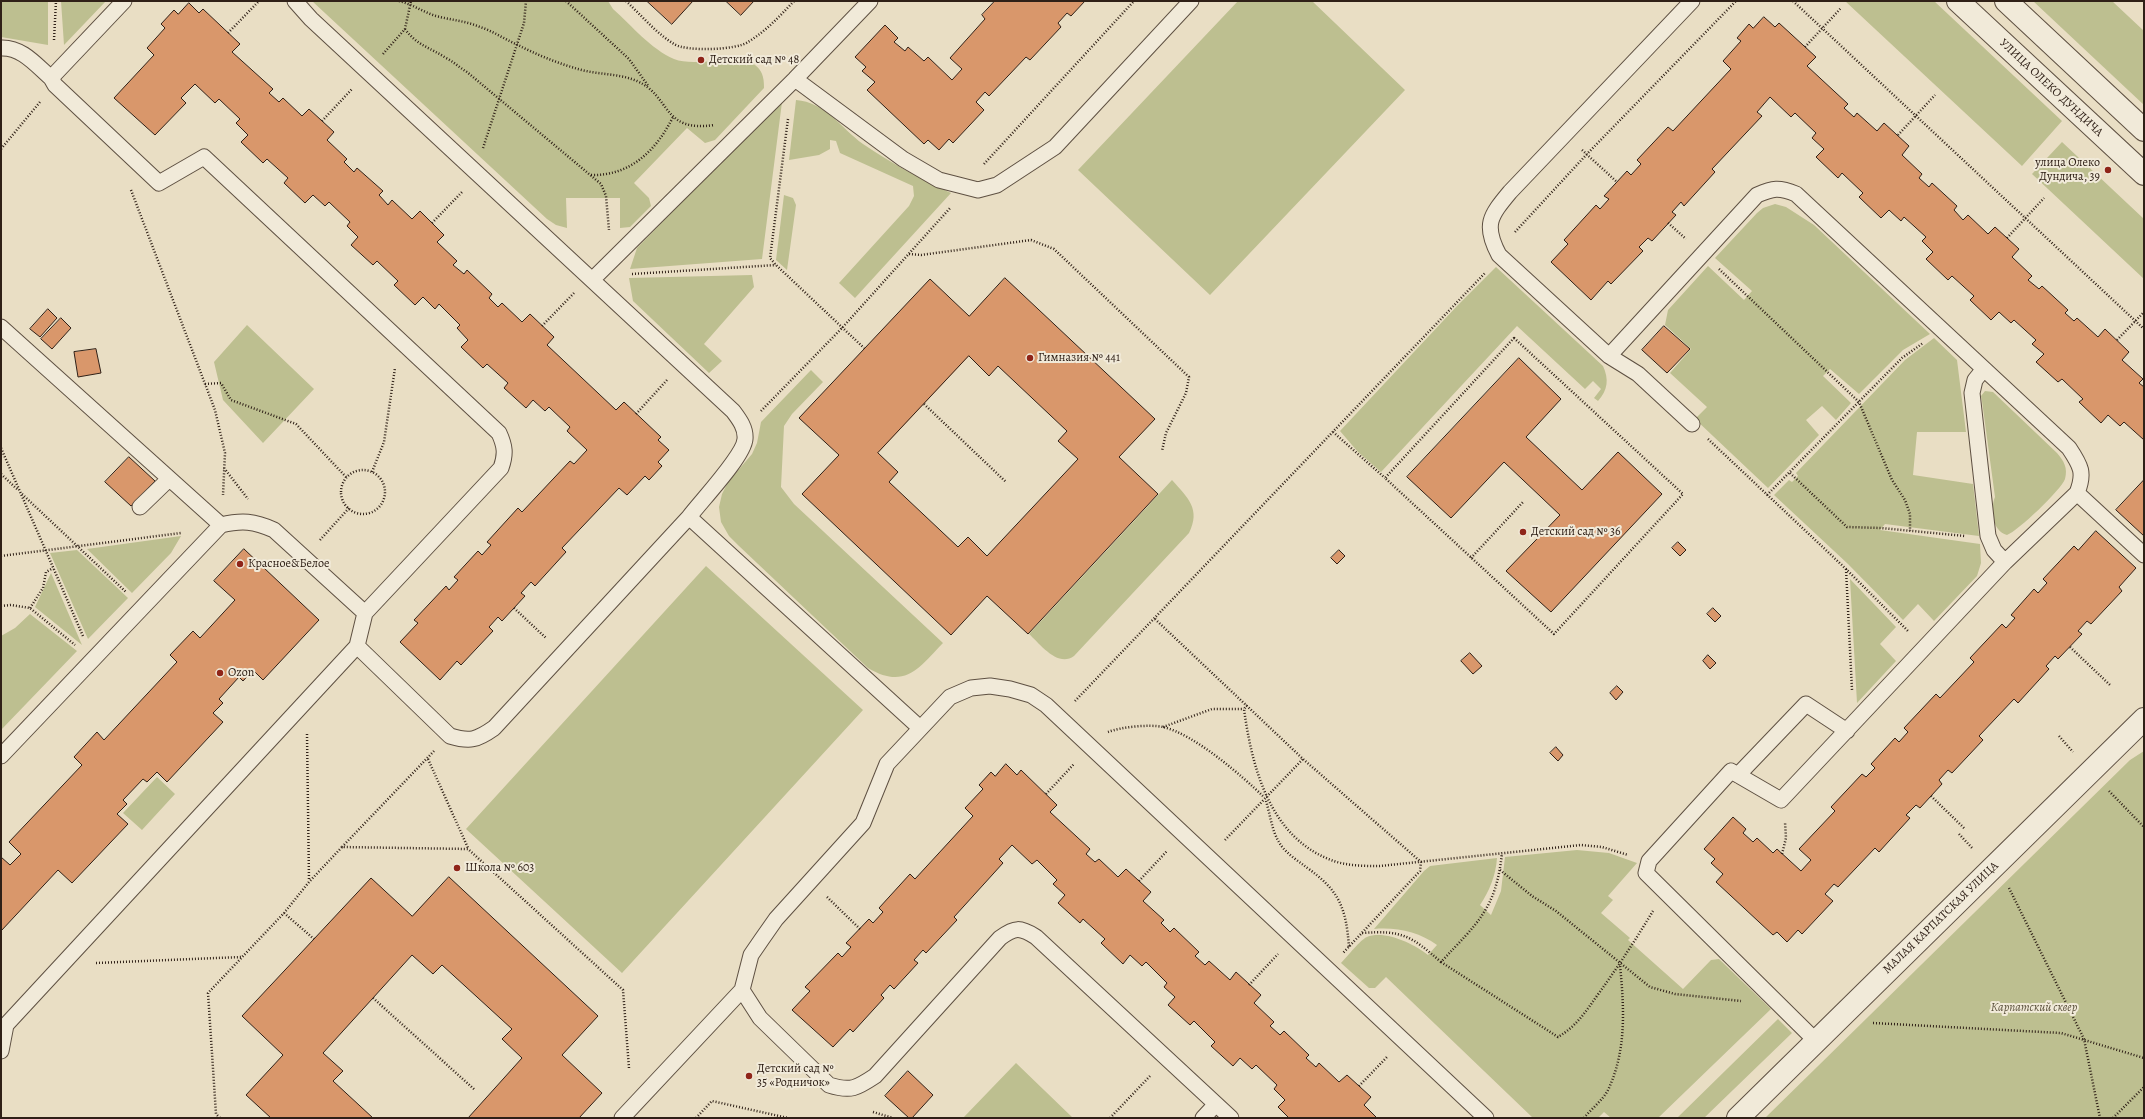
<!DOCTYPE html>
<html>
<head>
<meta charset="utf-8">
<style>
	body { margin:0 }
	#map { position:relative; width:2145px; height:1119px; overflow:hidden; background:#e9dec4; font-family:Alegreya,serif }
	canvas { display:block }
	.frame { position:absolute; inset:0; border:2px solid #2f2017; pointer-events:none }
</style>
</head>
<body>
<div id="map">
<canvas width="2145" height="1119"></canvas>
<div class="frame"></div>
</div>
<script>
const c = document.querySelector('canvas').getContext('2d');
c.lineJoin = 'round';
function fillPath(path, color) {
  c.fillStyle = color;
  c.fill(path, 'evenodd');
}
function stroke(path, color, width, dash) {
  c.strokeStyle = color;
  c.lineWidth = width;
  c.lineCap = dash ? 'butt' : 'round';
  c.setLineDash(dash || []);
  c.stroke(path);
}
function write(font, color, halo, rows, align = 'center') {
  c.font = font + ' Alegreya,serif';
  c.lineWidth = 4;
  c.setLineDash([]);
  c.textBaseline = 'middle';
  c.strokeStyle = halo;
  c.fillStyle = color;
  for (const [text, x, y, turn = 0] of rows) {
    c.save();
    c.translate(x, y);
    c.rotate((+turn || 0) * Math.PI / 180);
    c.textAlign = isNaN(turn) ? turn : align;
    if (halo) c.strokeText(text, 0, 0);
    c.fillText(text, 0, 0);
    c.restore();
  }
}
fillPath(new Path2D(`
	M 1,1 L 48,1 L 48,45 L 1,37 Z
	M 61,1 L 106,1 L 64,45 Z
	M 312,1 L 608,1 L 613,9 C 632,26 651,49 674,59 C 703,71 766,40 764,88 L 715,140 L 705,143 L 687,128 L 634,183 L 649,198 L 651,206 L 630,227 L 620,228 L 620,198 L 566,198 L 567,228 L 556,225 L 547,219 Z
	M 1238,1 L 1312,1 L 1405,90 L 1210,295 L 1078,170 Z
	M 1845,1 L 1934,1 L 2062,121 L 2022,166 Z
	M 2033,1 L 2112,1 L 2144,31 L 2144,105 Z
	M 796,100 C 825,102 841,128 863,144 C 891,163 921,179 951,193 L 855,298 L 839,283 L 909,206 L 914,196 L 913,186 L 840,153 L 836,141 L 830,140 L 830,149 L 819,155 L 789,160 Z
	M 782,102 L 762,259 L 630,269 L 637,248 L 776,106 Z
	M 2062,142 L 2144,219 L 2144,279 L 2032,174 Z
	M 784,195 L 793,198 L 796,205 L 787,270 L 776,260 Z
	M 1775,204 L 1786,207 L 1814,225 L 1930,334 L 1903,350 L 1859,394 L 1830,369 L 1823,376 L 1851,403 L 1836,420 L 1822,406 L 1806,420 L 1819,435 L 1768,488 L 1695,419 L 1707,407 L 1670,373 L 1691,349 L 1665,325 L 1668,310 L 1708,266 L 1744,300 L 1752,291 L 1715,258 L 1757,213 L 1763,208 Z
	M 1496,267 L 1603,366 C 1609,379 1608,390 1598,401 L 1594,398 L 1601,389 L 1593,381 L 1585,389 L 1517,326 L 1381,472 L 1358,452 L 1340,431 L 1457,306 Z
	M 752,275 L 754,287 L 704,344 L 722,361 L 709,373 L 633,301 L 629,278 Z
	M 247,325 L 314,389 L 263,443 L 223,400 L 214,362 Z
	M 1934,338 L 1957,360 L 1966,432 L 1917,432 L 1913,475 L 1973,484 L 1979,536 L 1885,524 L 1880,530 L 1980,544 L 1981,563 L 1977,576 L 1934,621 L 1918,604 L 1903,620 L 1848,564 L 1774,495 L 1789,480 L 1792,482 L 1798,476 L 1796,473 L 1905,360 Z
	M 811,370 L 823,382 L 792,414 L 784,426 L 781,487 L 794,504 L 943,643 C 919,668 905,690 868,668 L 739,546 L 729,536 L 721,522 L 719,507 L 722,494 L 728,482 L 752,454 L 757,443 L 761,422 Z
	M 1985,391 L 1993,392 L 2057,453 C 2064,461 2068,468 2065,479 C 2061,490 2018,531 2007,535 C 1992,531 1990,509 1995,497 L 1982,401 L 1981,396 Z
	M 1172,480 C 1188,498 1201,509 1189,533 L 1074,656 C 1058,668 1040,644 1029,634 Z
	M 181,536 L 171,553 L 132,593 L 87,549 Z
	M 77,550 L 128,598 L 88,639 L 50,553 Z
	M 706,566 L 863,710 L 622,973 L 466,829 Z
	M 51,573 L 82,645 L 35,607 Z
	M 1850,579 L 1896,627 L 1880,644 L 1896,661 L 1857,703 Z
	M 30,614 L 77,651 L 1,730 L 1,636 L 15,628 Z
	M 2144,751 L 2144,1118 L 1765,1118 L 2130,760 Z
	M 157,777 L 175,794 L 142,830 L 123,813 Z
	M 1577,850 L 1609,853 L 1637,863 L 1608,896 L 1613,900 L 1601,913 L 1630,938 L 1628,940 L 1683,989 L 1711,960 L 1719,959 L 1771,1009 L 1658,1118 L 1611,1118 L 1604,1112 L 1598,1118 L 1533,1118 L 1386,977 L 1375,988 L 1369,988 L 1341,963 C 1347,957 1361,939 1367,937 C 1385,930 1414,944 1428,955 L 1437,945 C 1419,932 1397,927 1374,929 L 1424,871 L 1430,866 L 1497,858 C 1496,875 1489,892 1480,905 L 1491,915 L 1501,891 L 1505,857 Z
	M 1778,1019 L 1792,1033 L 1704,1118 L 1677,1118 Z
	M 1016,1063 L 1073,1118 L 963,1118 Z`), '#bdbf90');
const building = new Path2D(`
	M 647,1 L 693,1 L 672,24 Z
	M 726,1 L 754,1 L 741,15 Z
	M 995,1 L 1085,1 L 1071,16 L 1067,13 L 1058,23 L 1061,27 L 1030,60 L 1026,57 L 989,96 L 985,92 L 976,102 L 984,110 L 953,143 L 949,139 L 939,150 L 928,140 L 924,144 L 867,90 L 875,82 L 862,71 L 866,67 L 855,57 L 885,25 L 898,38 L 894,42 L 905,51 L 908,47 L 924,61 L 928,57 L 952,80 L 962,69 L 950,58 L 985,19 L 982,15 Z
	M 189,3 L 199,13 L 203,9 L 240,44 L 232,52 L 273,89 L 269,93 L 279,102 L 283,98 L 302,116 L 309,109 L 334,132 L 327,140 L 347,159 L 344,162 L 354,172 L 357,168 L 383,191 L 379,195 L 388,205 L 392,200 L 412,219 L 420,211 L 444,235 L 437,242 L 457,261 L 453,265 L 464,274 L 467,270 L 492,294 L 489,298 L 498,307 L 502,303 L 522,322 L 530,314 L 554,337 L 547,345 L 616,410 L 624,402 L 661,437 L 658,440 L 669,450 L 658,462 L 662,466 L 649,480 L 645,476 L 627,495 L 619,488 L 562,548 L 566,552 L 535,586 L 531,582 L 521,593 L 525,596 L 502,621 L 498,617 L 489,627 L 493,631 L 461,665 L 457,661 L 440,680 L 400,642 L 418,623 L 414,620 L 446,586 L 449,590 L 458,580 L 454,577 L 478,551 L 482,555 L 491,545 L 487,542 L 518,508 L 522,512 L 570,461 L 574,464 L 587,450 L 567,431 L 570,427 L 549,407 L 545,411 L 533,400 L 526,408 L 504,388 L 508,383 L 487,364 L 483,368 L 461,347 L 468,340 L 457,328 L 460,325 L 439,304 L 435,309 L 423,297 L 415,305 L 394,285 L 398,281 L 377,261 L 373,265 L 351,245 L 358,237 L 347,226 L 350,222 L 329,202 L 325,206 L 313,195 L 305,203 L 284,183 L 288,178 L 267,159 L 263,163 L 241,142 L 248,135 L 236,123 L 240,119 L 219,99 L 215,103 L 195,84 L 181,98 L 186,103 L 155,135 L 114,98 L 154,55 L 147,48 L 165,28 L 161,24 L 174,10 L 178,14 Z
	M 1764,17 L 1775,27 L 1779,23 L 1816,57 L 1807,66 L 1848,104 L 1844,108 L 1854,117 L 1857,113 L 1877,131 L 1884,123 L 1909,146 L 1902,155 L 1922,174 L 1919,178 L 1929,187 L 1932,183 L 1957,206 L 1954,210 L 1963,220 L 1968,215 L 1988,234 L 1995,227 L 2019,249 L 2012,257 L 2032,276 L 2028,280 L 2039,289 L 2042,286 L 2068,310 L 2065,313 L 2074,321 L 2077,318 L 2098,337 L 2105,329 L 2129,352 L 2122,360 L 2143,379 L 2139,383 L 2144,387 L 2144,440 L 2124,422 L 2120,426 L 2108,415 L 2101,423 L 2079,402 L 2083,399 L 2062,379 L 2058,382 L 2036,362 L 2044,354 L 2032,344 L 2036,340 L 2014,320 L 2011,323 L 1999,312 L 1991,320 L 1970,300 L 1974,296 L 1952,276 L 1948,280 L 1926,259 L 1933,252 L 1922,241 L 1926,237 L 1904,217 L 1901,221 L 1889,210 L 1881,218 L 1859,197 L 1863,193 L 1842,173 L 1838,178 L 1816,157 L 1824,149 L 1812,138 L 1816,133 L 1795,113 L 1791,117 L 1770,97 L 1757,112 L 1762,116 L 1712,169 L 1715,172 L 1684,206 L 1681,202 L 1672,212 L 1676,215 L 1652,241 L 1648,238 L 1639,247 L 1643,251 L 1611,284 L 1608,281 L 1591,300 L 1551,262 L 1568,244 L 1564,240 L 1596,205 L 1600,209 L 1609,199 L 1604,196 L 1627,171 L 1631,175 L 1641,164 L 1637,160 L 1668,127 L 1673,131 L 1731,69 L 1723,61 L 1741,41 L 1737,38 L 1749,24 L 1753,28 Z
	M 1005,278 L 1155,419 L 1119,457 L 1158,494 L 1028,634 L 987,596 L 951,635 L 802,494 L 839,455 L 799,418 L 930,279 L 969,316 ZM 969,356 L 989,376 L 998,366 L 1067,431 L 1058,441 L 1078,459 L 987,556 L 968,537 L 958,547 L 889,482 L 898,472 L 878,453 Z
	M 48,309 L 57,318 L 40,337 L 30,329 Z
	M 61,318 L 71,328 L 52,349 L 41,339 Z
	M 1664,326 L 1690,349 L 1667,373 L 1642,350 Z
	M 96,349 L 101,373 L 78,377 L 74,352 Z
	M 1519,358 L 1561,399 L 1526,437 L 1582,490 L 1618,452 L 1662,494 L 1551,612 L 1506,571 L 1560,515 L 1504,462 L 1451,518 L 1407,477 Z
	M 129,457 L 155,481 L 131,506 L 105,482 Z
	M 2144,480 L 2144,536 L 2116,510 Z
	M 2096,531 L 2136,568 L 2119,587 L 2122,591 L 2091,624 L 2087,621 L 2078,631 L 2082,634 L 2058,659 L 2055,656 L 2046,666 L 2049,669 L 2018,703 L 2014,699 L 1979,736 L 1983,740 L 1952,773 L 1948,770 L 1939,780 L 1942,784 L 1920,808 L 1916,805 L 1906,815 L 1910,818 L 1879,852 L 1875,848 L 1838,887 L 1834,884 L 1825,894 L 1833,901 L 1802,934 L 1798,930 L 1787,942 L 1777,932 L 1773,935 L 1716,882 L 1723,874 L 1711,863 L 1715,859 L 1704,849 L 1733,817 L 1746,829 L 1743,833 L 1753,842 L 1757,838 L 1773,853 L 1777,849 L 1801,871 L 1811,860 L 1799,849 L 1835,811 L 1831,807 L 1862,774 L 1866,777 L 1875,768 L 1871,764 L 1895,738 L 1899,742 L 1908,732 L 1904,728 L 1936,694 L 1940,698 L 1974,662 L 1970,658 L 2002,624 L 2006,628 L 2015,618 L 2011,615 L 2034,589 L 2038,593 L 2047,583 L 2043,579 L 2074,546 L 2078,550 Z
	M 1678,542 L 1686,550 L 1680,556 L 1672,548 Z
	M 244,549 L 319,620 L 263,680 L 253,670 L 243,681 L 239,677 L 219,699 L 223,703 L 213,713 L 223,722 L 167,782 L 157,772 L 147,782 L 143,779 L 123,800 L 127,804 L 117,814 L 128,824 L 72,883 L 58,870 L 1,931 L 1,857 L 10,865 L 21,854 L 9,842 L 82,765 L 74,757 L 97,732 L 104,740 L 177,662 L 170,655 L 193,631 L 200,638 L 235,600 L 214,581 Z
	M 1339,550 L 1345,556 L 1337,564 L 1331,558 Z
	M 1713,608 L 1721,616 L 1715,622 L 1707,614 Z
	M 1470,653 L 1482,666 L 1473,674 L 1461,661 Z
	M 1708,655 L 1716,663 L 1710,669 L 1703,661 Z
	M 1617,686 L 1623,692 L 1616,700 L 1610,693 Z
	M 1556,747 L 1563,755 L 1558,761 L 1550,753 Z
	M 1006,764 L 1017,775 L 1021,770 L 1057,805 L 1050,812 L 1090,849 L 1086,854 L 1095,862 L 1099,859 L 1118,877 L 1126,869 L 1151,892 L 1143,901 L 1164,920 L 1161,923 L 1170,932 L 1174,928 L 1199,952 L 1195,956 L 1205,965 L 1209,961 L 1230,980 L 1236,972 L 1261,995 L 1254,1003 L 1274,1022 L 1270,1026 L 1280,1035 L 1284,1031 L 1309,1055 L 1306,1058 L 1316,1067 L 1319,1063 L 1339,1082 L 1347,1075 L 1371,1097 L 1364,1105 L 1377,1118 L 1289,1118 L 1278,1107 L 1285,1100 L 1274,1089 L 1277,1085 L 1256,1065 L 1252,1069 L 1240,1058 L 1233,1066 L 1211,1046 L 1215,1042 L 1194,1021 L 1190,1025 L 1168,1005 L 1175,997 L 1164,987 L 1167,983 L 1146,962 L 1142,966 L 1130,955 L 1123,964 L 1101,943 L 1105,939 L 1083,919 L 1080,923 L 1058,903 L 1065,895 L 1053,884 L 1057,880 L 1037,860 L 1032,864 L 1012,845 L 999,859 L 1003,863 L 954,917 L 957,920 L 926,953 L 923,950 L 914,960 L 918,963 L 894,989 L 890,985 L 881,995 L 884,998 L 853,1032 L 850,1029 L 833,1047 L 792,1010 L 810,991 L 805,987 L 838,953 L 842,957 L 851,947 L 846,943 L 869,919 L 873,923 L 883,912 L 879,908 L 910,874 L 915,879 L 973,816 L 965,808 L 983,789 L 979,785 L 991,772 L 995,776 Z
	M 449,877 L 598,1016 L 562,1055 L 602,1093 L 579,1118 L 468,1118 L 522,1058 L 502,1039 L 512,1029 L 442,965 L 433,974 L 412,955 L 323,1053 L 343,1071 L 333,1081 L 373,1118 L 271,1118 L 246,1095 L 283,1055 L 242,1016 L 371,878 L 412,916 Z
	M 908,1071 L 933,1095 L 912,1118 L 909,1118 L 885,1096 Z`);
fillPath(building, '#d9976b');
stroke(building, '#2f2017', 1);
const service = new Path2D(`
	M 295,1 L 311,19 L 733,411 C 739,419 746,428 745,439 C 744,456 701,501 689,517 L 920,728
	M 1,48 C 22,47 36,65 51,78
	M 795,79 L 903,159 L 939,180 L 978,190 L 997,185 L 1055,147 L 1191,1
	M 592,280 L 795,79 L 870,1
	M 1,327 L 221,525 C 242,520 254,521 274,530 L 365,613
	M 1609,356 L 1757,195 C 1773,188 1779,187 1796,194 L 2069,448 C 2081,466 2085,473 2077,493 L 2005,562 L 1781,800 L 1731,771 L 1649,861 L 1646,873 L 1816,1041
	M 1983,370 L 1975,380 L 1972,393 L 1988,536 L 1994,550 L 2005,562
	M 1692,424 L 1638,374 L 1609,356 L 1499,255 C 1483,225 1490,216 1510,192 L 1692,1
	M 2077,493 L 2144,555
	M 140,507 L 169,479
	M 357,646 L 450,736 C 470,742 477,740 494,728 L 689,517
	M 1,756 L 221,525
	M 1738,775 L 1806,704 L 1847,731
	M 1,1051 L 6,1025 L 357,646 L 365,613 L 501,468 C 506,454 505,446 499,433 L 204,157 L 159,183 L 55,85 L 51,78 L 124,1
	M 622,1118 L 742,990
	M 1203,1118 L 1216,1104
	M 1231,1118 L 1036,937 C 1020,927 1015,927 1000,938 L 875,1076 C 857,1088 851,1092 829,1085 L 760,1018 L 742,990 L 751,955 L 762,939 L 776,919 L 863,823 L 887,764 L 950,697 L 971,688 L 990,686 L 1010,689 L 1031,695 L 1046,705 L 1486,1118`);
const minor = new Path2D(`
	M 1958,1 L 2144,174
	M 2006,1 L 2144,130
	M 1738,1118 L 2144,719`);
stroke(service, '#5e5042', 17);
stroke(minor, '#5e5042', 24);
stroke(new Path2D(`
	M 399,1 C 412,4 423,12 436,16 C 451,20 466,21 480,27 C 493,31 504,39 516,44 C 535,54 557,63 578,69 C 598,75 618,73 637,81 C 671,96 662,133 714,125
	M 566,1 L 629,59 L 649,87
	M 626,1 C 641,15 656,33 674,44 C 686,52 737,50 748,42 C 766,31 780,16 794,1
	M 1793,1 L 2144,329
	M 405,29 C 416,45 431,48 446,58 C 454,62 460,68 467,72 L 601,184 L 606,196 L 609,230
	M 228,33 L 259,1
	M 54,40 L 56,1
	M 1805,47 L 1841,8
	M 383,54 L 405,29 L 411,1
	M 788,119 L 770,258 L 776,265 L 864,348
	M 322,121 L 352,89
	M 1898,135 L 1935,95
	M 483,148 L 524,23 L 526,1
	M 1,149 L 40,102
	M 1582,150 L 1617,182
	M 984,164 L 1134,1
	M 591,175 C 630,176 656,151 673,117
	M 131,190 L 215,410 L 225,453 L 223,495
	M 432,223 L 462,192
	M 1668,223 L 1686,239
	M 1515,232 L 1587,154 L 1736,1
	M 2007,238 L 2044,198
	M 909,254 L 921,255 L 1031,240 L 1054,249 L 1189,377 L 1186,393 L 1166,433 L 1162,451
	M 1719,269 L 1859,402 L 1892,480 L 1905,500 L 1910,514 L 1910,531
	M 632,274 L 776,265
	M 542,326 L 574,293
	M 1514,338 L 1683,494 L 1554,634 L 1385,478 Z
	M 2117,340 L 2144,312
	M 205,384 L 221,383 L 231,400 L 296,424 L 347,478
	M 924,404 L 1006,482
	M 761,411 L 842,328 L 951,207
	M 636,414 L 667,380
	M 1333,432 L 1385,478
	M 1708,439 L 1846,569 L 1909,632
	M 1,448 L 83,636
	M 224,468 L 248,499
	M341 492a22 22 0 1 1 44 0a22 22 0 1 1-44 0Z
	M 372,472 L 384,442 L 395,368
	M 1790,473 L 1847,527 L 1881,528 L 1965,536
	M 1,474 L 18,490
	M 22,494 L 126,592
	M 1767,495 L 1902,358 L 1923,343
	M 320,540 L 349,508
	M 1,556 L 181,533
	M 1471,558 L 1523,502
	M 1846,569 L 1852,690
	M 1,606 L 11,605 L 30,608 L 75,645
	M 30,608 L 43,588 L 46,572 L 53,568
	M 514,608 L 546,638
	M 1155,619 L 1303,759 L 1421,862 L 1420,871 L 1343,953
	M 2070,647 L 2110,685
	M 1075,701 L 1485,273
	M 1247,705 L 1244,709 C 1252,768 1270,837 1331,860 C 1346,866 1364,866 1380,866 L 1581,845 L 1602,847 L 1628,855
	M 1163,727 L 1212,709 L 1244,709
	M 1108,732 C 1121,727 1149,724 1163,727 C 1194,734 1241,775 1264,797
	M 307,734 L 309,881
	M 2059,736 L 2073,752
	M 428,759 L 468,848
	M 2109,791 L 2144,827
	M 1046,794 L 1074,764
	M 1931,796 L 1965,829
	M 1266,801 C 1270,814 1272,831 1279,842 C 1285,853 1297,860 1306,867 C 1339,890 1346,907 1349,947
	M 1959,834 L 1973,849
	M 1225,840 L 1303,759
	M 342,847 L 434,751
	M 1782,854 L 1786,838 L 1785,822
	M 1500,870 L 1532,896 L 1556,911 L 1650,987 L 1675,994 L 1741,1001
	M 1139,881 L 1167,851
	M 2009,888 L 2084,1039 L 2100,1118
	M 827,897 L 860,929
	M 284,913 L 314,939
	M 1362,933 C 1403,930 1411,936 1441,962 C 1477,923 1496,910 1502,853
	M 1441,962 L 1558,1037 C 1577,1026 1586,1011 1599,993 C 1618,967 1636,939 1653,911
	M 96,963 L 241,957
	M 1249,985 L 1278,954
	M 373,998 L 475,1090
	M 1873,1023 L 2061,1033 L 2144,1058
	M 1359,1086 L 1388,1056
	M 873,1112 L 893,1118
	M 220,1118 L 216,1114 L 208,993 L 284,913 L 309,882 L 342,847 L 468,849 L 623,990 L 629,1068
	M 696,1118 L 712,1101 L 788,1118
	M 1110,1118 L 1150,1076
	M 1584,1118 C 1591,1109 1603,1100 1608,1090 C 1627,1050 1624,1007 1620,965
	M 2113,1118 L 2144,1087`), '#2f2017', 2.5, [1, 2]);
stroke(service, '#f1ead9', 15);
stroke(minor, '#f1ead9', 22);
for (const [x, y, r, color] of [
	[701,60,4,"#8f2418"],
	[2108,170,4,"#8f2418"],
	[1030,358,4,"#8f2418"],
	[1523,532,4,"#8f2418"],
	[240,564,4,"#8f2418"],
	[220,673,4,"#8f2418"],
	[457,868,4,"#8f2418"],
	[749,1076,4,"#8f2418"]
]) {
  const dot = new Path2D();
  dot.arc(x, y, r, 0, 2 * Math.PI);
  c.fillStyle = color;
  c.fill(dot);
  stroke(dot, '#f1ead9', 1.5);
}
write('12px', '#2f2017', '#f1ead9', [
	["Детский сад № 48",709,60],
	["улица Олеко",2100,163,"right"],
	["Дундича, 39",2100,177,"right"],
	["Гимназия № 441",1038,358],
	["Детский сад № 36",1531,532],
	["Красное&Белое",248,564],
	["Ozon",228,673],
	["Школа № 603",465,868],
	["Детский сад №",757,1069],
	["35 «Родничок»",757,1083]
], 'left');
write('12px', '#2f2017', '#f1ead9', [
	["УЛИЦА ОЛЕКО ДУНДИЧА",2051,88,43],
	["МАЛАЯ КАРПАТСКАЯ УЛИЦА",1941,918,-44]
]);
write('italic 12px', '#5a503b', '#f1ead9', [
	["Карпатский сквер",2034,1008]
]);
</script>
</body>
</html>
